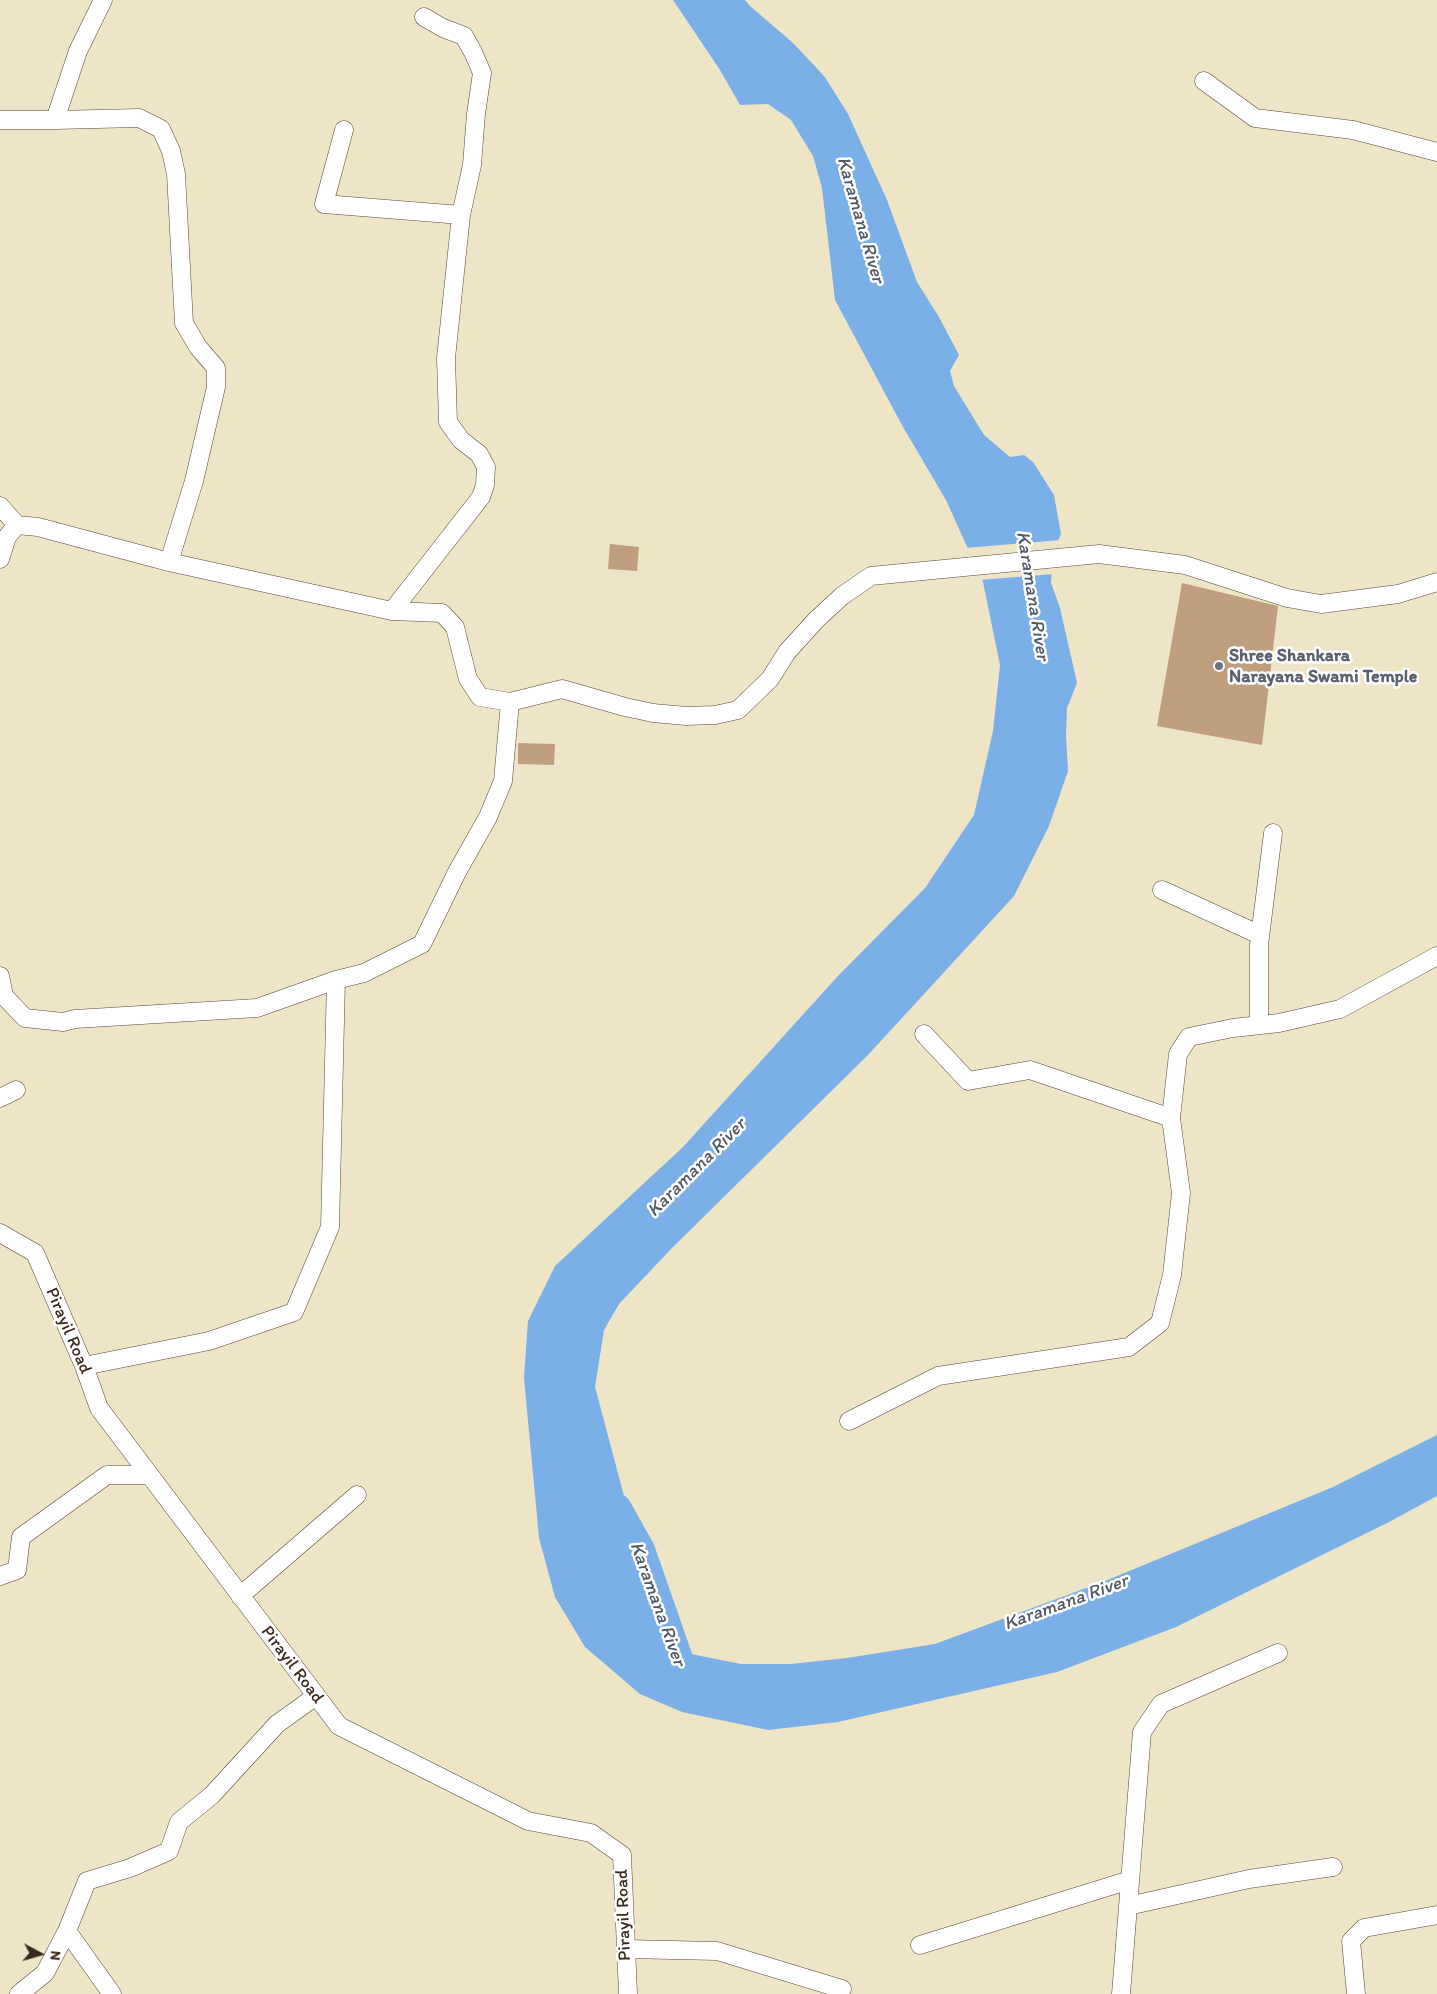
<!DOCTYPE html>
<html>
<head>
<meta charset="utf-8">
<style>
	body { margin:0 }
	#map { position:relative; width:1437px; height:1994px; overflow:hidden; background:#eee4c6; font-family:Itim,sans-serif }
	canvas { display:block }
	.north { position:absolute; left:15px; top:1929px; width:50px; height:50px; -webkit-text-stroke:4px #fff; paint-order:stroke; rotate:96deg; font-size:14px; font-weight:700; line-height:20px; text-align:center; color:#3b2a1e }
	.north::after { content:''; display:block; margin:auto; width:18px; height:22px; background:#3b2a1e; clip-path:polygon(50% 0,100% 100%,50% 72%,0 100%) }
</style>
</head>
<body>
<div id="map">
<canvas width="1437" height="1994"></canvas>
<div class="north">N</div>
</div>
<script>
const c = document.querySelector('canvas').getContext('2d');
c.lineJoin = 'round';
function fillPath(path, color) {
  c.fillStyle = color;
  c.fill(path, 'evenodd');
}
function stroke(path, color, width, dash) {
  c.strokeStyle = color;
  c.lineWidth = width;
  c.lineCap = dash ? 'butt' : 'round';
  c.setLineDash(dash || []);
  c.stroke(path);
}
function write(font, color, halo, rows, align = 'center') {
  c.font = font + ' Itim,sans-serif';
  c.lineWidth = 5;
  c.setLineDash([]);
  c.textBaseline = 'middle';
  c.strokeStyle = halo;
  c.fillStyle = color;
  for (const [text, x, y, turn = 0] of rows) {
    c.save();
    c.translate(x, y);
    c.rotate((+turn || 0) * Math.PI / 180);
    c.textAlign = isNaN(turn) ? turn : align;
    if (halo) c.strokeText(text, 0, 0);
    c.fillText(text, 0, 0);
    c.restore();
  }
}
fillPath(new Path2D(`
	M 673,0 L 745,0 L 750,6 L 793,43 L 825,77 L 848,114 L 887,200 L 917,282 L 939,317 L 959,355 L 950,371 L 954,386 L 984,435 L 1010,457 L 1024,455 L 1033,462 L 1054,495 L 1061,534 L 1053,553 L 1051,583 L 1060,608 L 1077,683 L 1067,708 L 1066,735 L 1068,771 L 1049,826 L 1014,896 L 868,1055 L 672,1248 L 619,1304 L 604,1330 L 595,1387 L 660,1631 L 691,1654 L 741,1664 L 790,1664 L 847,1658 L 935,1644 L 1105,1581 L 1333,1487 L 1437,1435 L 1437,1496 L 1389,1522 L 1176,1627 L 1057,1672 L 838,1722 L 768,1730 L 682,1712 L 640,1694 L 585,1647 L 555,1597 L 539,1538 L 524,1378 L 528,1321 L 555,1266 L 683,1147 L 838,976 L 925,888 L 974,815 L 993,731 L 1000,665 L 983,582 L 946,500 L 903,427 L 835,300 L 822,188 L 813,156 L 791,120 L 768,104 L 740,105 L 720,70 Z`), '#7bafe8');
fillPath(new Path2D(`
	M 1061,540 L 1055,554 L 1054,574 L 979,580 L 965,548 Z`), '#eee4c6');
stroke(new Path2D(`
	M 617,1509 L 640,1550 L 685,1679`), '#7bafe8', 30);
fillPath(new Path2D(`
	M 610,544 L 639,547 L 637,571 L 608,569 Z
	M 1182,583 L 1278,606 L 1262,745 L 1157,726 Z
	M 518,743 L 555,744 L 554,765 L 518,764 Z`), '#bf9f7d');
const street = new Path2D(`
	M 1204,81 L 1255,118 L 1353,130 L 1437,152
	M 0,120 L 55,120
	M 344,130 L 324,204 L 461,215
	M 0,506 L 17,525
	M 0,559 L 7,537 L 17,525 L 38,527 L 169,562 L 194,481 L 216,387 L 216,368 L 198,347 L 184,323 L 176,174 L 171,151 L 161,129 L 139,118 L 55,120 L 78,51 L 103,0
	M 392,611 L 481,497 L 485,485 L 486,467 L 479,454 L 461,440 L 448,422 L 446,358 L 461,215 L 472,165 L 476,114 L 482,73 L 473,52 L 464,36 L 443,28 L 424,17
	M 510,702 L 562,689 L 625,707 L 653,713 L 686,716 L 715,715 L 738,710 L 770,679 L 787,652 L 816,620 L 842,596 L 871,576 L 1099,554 L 1185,565 L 1287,598 L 1321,604 L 1398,594 L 1437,582
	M 1162,890 L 1260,935
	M 0,976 L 4,996 L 25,1018 L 63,1022 L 75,1019 L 257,1008 L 336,980 L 364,973 L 422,944 L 457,872 L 488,817 L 503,781 L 510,702 L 480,697 L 468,679 L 455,627 L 442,613 L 392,611 L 169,562
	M 1259,1025 L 1259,945 L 1273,833
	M 924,1034 L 968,1081 L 1030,1070 L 1171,1118 L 1178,1054 L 1189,1037 L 1233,1028 L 1279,1023 L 1340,1009 L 1437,956
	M 0,1098 L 16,1090
	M 0,1233 L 35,1253 L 84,1366 L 99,1408 L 339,1726 L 528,1821 L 591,1833 L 622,1855 L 628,1994
	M 84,1366 L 209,1341 L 294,1312 L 330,1227 L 336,980
	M 849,1421 L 938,1376 L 1129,1347 L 1160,1323 L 1172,1275 L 1181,1193 L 1171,1118
	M 0,1576 L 17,1570 L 21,1537 L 107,1475 L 149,1475
	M 240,1596 L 357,1495
	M 1128,1906 L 1249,1879 L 1333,1867
	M 67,1931 L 112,1994
	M 920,1945 L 1130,1880
	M 626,1949 L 717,1951 L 842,1989
	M 19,1994 L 45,1973 L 67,1931 L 87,1881 L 130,1868 L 169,1851 L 179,1822 L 212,1795 L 277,1724 L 316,1696
	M 1121,1994 L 1142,1732 L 1161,1704 L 1278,1653
	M 1356,1994 L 1351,1941 L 1364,1928 L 1437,1915`);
stroke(street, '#564637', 19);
stroke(street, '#fff', 18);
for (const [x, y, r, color] of [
	[1219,666,5,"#6b7280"]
]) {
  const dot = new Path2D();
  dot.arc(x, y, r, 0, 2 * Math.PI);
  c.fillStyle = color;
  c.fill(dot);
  stroke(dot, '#fff', 2);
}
write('bold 18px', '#5b616d', '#fff', [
	["Shree Shankara",1229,656],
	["Narayana Swami Temple",1229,677]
], 'left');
write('18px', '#3b2a1e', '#fff', [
	["Pirayil Road",68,1331,67],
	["Pirayil Road",292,1665,53],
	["Pirayil Road",624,1915,-92]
]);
write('italic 19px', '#515965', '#fff', [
	["Karamana River",860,220,74],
	["Karamana River",1032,596,81],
	["Karamana River",697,1168,-45],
	["Karamana River",1066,1603,-20],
	["Karamana River",657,1604,70]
]);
</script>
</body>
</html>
